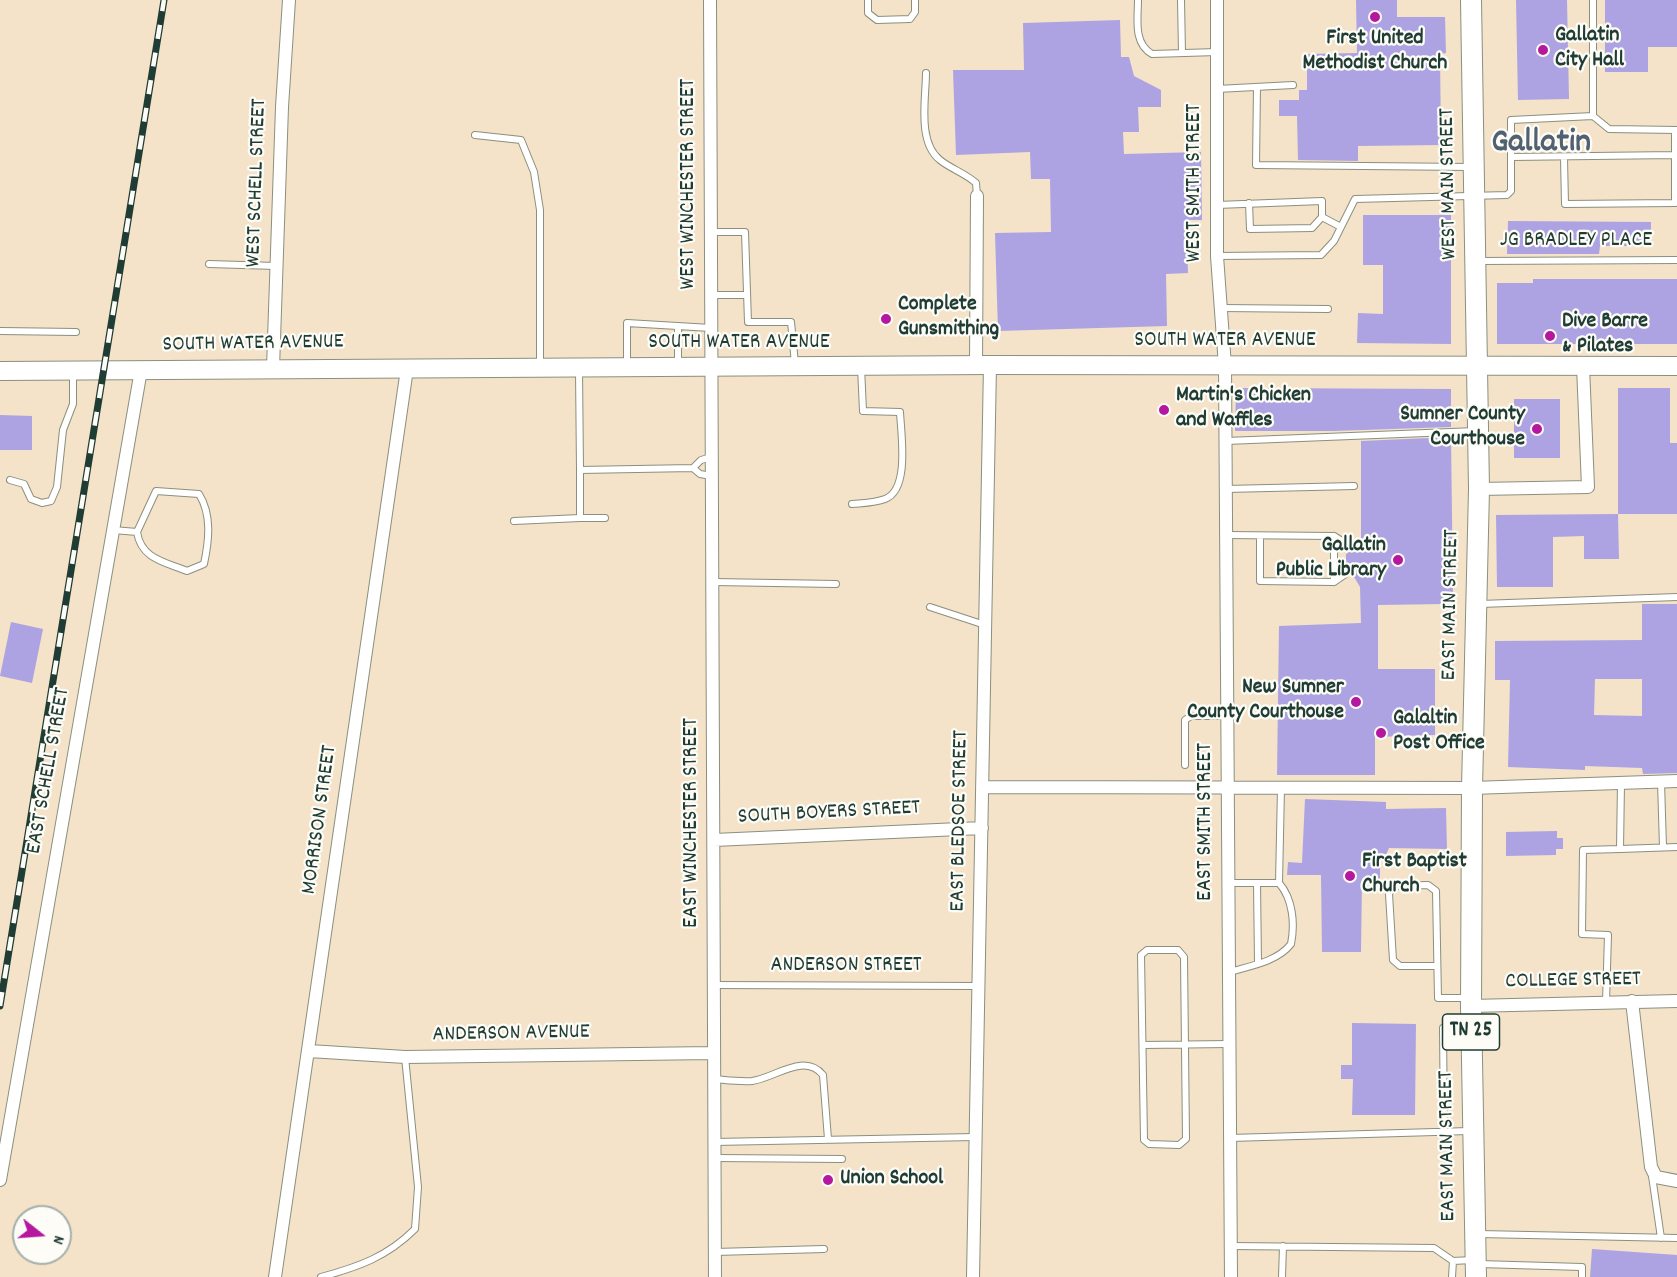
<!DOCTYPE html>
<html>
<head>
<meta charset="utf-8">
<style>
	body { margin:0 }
	#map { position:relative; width:1677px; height:1277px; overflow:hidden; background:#f4e2c9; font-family:Dekko,sans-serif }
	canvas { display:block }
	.north { position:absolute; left:12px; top:1205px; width:60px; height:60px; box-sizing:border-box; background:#fdfcf7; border:2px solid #a4b0a9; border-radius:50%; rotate:107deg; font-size:16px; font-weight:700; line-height:24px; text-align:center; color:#1f3d34 }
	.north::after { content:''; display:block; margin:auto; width:21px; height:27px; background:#b5179e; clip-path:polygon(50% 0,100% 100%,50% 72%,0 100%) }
</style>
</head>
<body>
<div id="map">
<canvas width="1677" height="1277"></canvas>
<div class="north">N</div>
</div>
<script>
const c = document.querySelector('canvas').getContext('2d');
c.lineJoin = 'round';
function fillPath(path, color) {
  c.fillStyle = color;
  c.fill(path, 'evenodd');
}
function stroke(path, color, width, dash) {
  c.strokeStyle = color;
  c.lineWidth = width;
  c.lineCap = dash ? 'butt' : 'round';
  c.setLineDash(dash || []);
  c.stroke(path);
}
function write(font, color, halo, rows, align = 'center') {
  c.font = font + ' Dekko,sans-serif';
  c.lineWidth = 4.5;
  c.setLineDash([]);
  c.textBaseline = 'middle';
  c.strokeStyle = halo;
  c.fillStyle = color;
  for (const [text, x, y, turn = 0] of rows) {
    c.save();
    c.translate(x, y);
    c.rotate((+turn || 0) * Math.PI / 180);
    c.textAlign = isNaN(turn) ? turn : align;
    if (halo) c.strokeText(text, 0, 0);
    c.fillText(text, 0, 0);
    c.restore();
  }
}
fillPath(new Path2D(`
	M 1356,0 L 1397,0 L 1397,17 L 1445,17 L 1446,53 L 1440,54 L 1441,145 L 1358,146 L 1358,161 L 1298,160 L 1297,116 L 1279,116 L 1279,100 L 1299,100 L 1299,90 L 1307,90 L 1307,54 L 1357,53 Z
	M 1516,0 L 1567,0 L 1569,99 L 1518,100 Z
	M 1605,0 L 1677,0 L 1677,47 L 1648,47 L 1648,72 L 1605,72 Z
	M 1120,20 L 1121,57 L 1129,57 L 1134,76 L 1161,90 L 1161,107 L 1138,107 L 1139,132 L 1123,132 L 1124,154 L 1201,152 L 1202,220 L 1186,220 L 1188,273 L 1166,274 L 1167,326 L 998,331 L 995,233 L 1051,232 L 1050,179 L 1031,179 L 1030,152 L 956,155 L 953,70 L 1024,70 L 1023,23 Z
	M 1363,215 L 1451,215 L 1451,344 L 1357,343 L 1358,313 L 1383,314 L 1383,265 L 1363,265 Z
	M 1508,221 L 1651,222 L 1651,246 L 1600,246 L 1599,254 L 1507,254 Z
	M 1533,279 L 1677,279 L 1677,344 L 1497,344 L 1497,283 L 1533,283 Z
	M 1236,388 L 1451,389 L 1451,427 L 1333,431 L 1235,431 Z
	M 1618,388 L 1670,388 L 1670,443 L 1677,443 L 1677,514 L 1618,514 Z
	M 1514,399 L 1560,399 L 1560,458 L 1514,458 Z
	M 0,415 L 32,416 L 32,450 L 0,450 Z
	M 1451,437 L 1453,597 L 1444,597 L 1445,604 L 1378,605 L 1378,669 L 1435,669 L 1435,735 L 1375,737 L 1375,775 L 1277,775 L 1279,626 L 1361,623 L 1360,587 L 1353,575 L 1355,569 L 1346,565 L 1346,554 L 1355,548 L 1355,538 L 1361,538 L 1361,441 Z
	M 1618,514 L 1619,559 L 1584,559 L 1584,536 L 1553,537 L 1553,587 L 1497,587 L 1496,515 Z
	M 1642,604 L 1677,604 L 1677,773 L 1643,774 L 1642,768 L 1585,766 L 1585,770 L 1508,767 L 1510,680 L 1495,680 L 1495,641 L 1642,640 ZM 1595,679 L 1642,679 L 1642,716 L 1594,715 Z
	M 11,622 L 43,629 L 32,683 L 0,676 Z
	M 1305,799 L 1386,802 L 1386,809 L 1446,808 L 1447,849 L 1389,848 L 1385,857 L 1380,856 L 1380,879 L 1372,887 L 1362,879 L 1361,952 L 1322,952 L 1321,875 L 1287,875 L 1288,862 L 1302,863 Z
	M 1557,831 L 1557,838 L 1563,838 L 1563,849 L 1556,849 L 1556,855 L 1506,856 L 1506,832 Z
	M 1352,1023 L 1416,1024 L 1415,1115 L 1352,1115 L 1353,1079 L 1341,1079 L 1341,1065 L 1352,1065 Z
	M 1592,1249 L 1677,1255 L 1677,1277 L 1590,1277 Z`), '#ada3e2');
const service = new Path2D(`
	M 868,0 L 868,13 L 877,20 L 910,19 L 915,12 L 915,0
	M 1138,0 C 1138,19 1133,43 1152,54 L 1217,52
	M 1181,0 L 1182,53
	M 1593,0 L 1593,116
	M 926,73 C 926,98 917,142 940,160 C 951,169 965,173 976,183 L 977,196
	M 1257,87 L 1256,165 L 1470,167
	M 1217,89 L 1293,85
	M 475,135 L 521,140 L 534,172 L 540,210 L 540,365
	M 1511,157 L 1675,155
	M 1564,158 L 1565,204 L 1675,203 L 1675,130
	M 1249,203 L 1250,229 L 1312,228 L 1322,217
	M 1217,205 L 1322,201 L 1322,217 L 1341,227
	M 711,232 L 745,232 L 748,322 L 791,322 L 795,364
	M 1217,256 L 1321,255 L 1334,241 L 1355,199 L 1507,195 L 1511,191 L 1511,120 L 1593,116 L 1609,129 L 1677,130
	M 1480,261 L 1677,260
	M 209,264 L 276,266
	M 711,295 L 747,295
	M 1221,308 L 1328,309
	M 0,331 L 76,332
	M 678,364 L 678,326
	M 627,366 L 627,323 L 711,328
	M 579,370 L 580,470 L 693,468 L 701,460 L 712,457
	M 1226,441 L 1476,431
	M 693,468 L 700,474 L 712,476
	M 580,470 L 580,518 L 605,518
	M 10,480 L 24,484 L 31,499 L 42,503 L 51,501 L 57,487 L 63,430 L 73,404 L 73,371
	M 1226,489 L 1354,486
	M 852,504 C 862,503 875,503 885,499 C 910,490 901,434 900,412 L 863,411 L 861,367
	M 514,521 L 580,518
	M 113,530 L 137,532 C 141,559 165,562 187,571 L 204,564 C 209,540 212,515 199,494 L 156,491 L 137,532
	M 1226,535 L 1334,536 L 1334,582 L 1260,581 L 1260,536
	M 1334,536 L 1350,546
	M 713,582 L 836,584
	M 1334,582 L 1350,571
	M 1480,604 L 1677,597
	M 930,607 L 985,625
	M 1185,765 L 1185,720 L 1191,716 L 1227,716
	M 1661,782 L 1663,847
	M 1621,783 L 1620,849 L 1677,847
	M 1229,883 L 1279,883
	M 1257,883 L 1258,963
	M 1147,950 L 1178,950 L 1184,957 L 1186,1139 L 1179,1145 L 1149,1144 L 1144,1140 L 1141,955 Z
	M 1437,966 L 1400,966 L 1393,960 L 1389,894 L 1393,886 L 1428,885 L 1436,891 L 1438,998 L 1468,998
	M 1229,972 C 1250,966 1277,962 1291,944 C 1295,924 1293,899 1279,883 L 1281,788
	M 713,985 L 978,986
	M 1606,1002 L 1608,935 L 1582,934 L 1583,850 L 1620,849
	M 1143,1045 L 1229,1044
	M 714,1079 C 726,1080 740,1082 752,1081 C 775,1078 804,1052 823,1075 L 828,1139
	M 1444,1132 L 1443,1028 L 1468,1027
	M 1230,1138 L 1469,1131
	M 714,1142 L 975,1137
	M 715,1158 L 842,1159
	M 1652,1176 L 1661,1238
	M 1479,1234 L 1677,1238
	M 1231,1246 L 1434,1248 L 1453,1261 L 1472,1260
	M 715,1252 L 824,1249
	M 1479,1264 L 1582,1267 L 1582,1277
	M 321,1277 C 358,1267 387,1257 415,1229 L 418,1187 L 405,1057
	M 1282,1277 L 1283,1246
	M 1452,1277 L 1453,1261`);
const minor = new Path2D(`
	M 710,0 L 715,1277
	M 1217,0 L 1217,256 L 1225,366 L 1231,1277
	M 976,365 L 977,196
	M 273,368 L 282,107 L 289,0
	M 1479,489 L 1588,487 L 1583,366
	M 982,787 L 1472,788 L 1677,781
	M 714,840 L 982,828
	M 1632,1001 L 1651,1167 L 1656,1177 L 1677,1181
	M 1471,1006 L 1677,1001
	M 309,1051 L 405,1057 L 713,1053
	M 0,1180 L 141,370
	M 275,1277 L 407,369
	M 973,1277 L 990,365`);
const secondary = new Path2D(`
	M 0,371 L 990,365 L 1677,366`);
const primary = new Path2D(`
	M 1471,0 L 1479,489 L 1472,788 L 1471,1006 L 1476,1277`);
stroke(service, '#8a907e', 8);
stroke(minor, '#8a907e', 14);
stroke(secondary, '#8a907e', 20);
stroke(primary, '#8a907e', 22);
stroke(service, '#fff', 6);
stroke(minor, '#fff', 12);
stroke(secondary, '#fff', 18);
stroke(primary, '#fff', 20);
const rail = new Path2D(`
	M 0,1006 L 164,0`);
stroke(rail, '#1f3d34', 7);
stroke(rail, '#fdfcf7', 4.5, [14]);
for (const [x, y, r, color] of [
	[1375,17,6,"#b5179e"],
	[1543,50,6,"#b5179e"],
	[886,319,6,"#b5179e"],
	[1550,336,6,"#b5179e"],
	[1164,410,6,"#b5179e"],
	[1537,429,6,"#b5179e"],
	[1398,560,6,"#b5179e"],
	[1356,702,6,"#b5179e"],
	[1381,733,6,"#b5179e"],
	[1350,876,6,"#b5179e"],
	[828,1180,6,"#b5179e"]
]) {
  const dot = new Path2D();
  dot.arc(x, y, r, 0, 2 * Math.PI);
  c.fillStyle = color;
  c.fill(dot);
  stroke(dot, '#fdfcf7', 2);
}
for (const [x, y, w] of [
	[1471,1032,57]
]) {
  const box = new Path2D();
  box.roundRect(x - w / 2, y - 18, w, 36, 4.5);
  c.fillStyle = '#fdfcf7';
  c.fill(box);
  stroke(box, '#1f3d34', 1.5);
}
write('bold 21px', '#1f3d34', null, [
	["TN 25",1471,1032]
]);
write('bold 22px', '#1f3d34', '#fdfcf7', [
	["Gallatin",1555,37],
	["City Hall",1555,62],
	["First United",1375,40,"center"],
	["Methodist Church",1375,65,"center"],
	["Complete",898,306],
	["Gunsmithing",898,331],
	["Dive Barre",1562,323],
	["& Pilates",1562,348],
	["Martin's Chicken",1176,397],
	["and Waffles",1176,422],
	["Sumner County",1525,416,"right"],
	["Courthouse",1525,441,"right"],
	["Gallatin",1386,547,"right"],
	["Public Library",1386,572,"right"],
	["New Sumner",1344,689,"right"],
	["County Courthouse",1344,714,"right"],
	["Galaltin",1393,720],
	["Post Office",1393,745],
	["First Baptist",1362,863],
	["Church",1362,888],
	["Union School",840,1180]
], 'left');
write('22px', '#1f3d34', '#fdfcf7', [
	["WEST SCHELL STREET",258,183,-88],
	["WEST SMITH STREET",1196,183,-90],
	["WEST WINCHESTER STREET",690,184,-90],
	["WEST MAIN STREET",1450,184,-91],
	["JG BRADLEY PLACE",1576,242],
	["SOUTH WATER AVENUE",1225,342],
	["SOUTH WATER AVENUE",739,344],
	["SOUTH WATER AVENUE",253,345,-1],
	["EAST MAIN STREET",1452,605,-89],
	["EAST SCHELL STREET",50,771,-80],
	["SOUTH BOYERS STREET",829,814,-3],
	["MORRISON STREET",321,820,-82],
	["EAST BLEDSOE STREET",961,821,-89],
	["EAST SMITH STREET",1207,822,-90],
	["EAST WINCHESTER STREET",693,823,-90],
	["ANDERSON STREET",846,967],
	["COLLEGE STREET",1573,982,-1],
	["ANDERSON AVENUE",511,1035,-1],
	["EAST MAIN STREET",1449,1146,-91]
]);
write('bold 34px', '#516171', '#fdfcf7', [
	["Gallatin",1541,145]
]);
</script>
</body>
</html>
